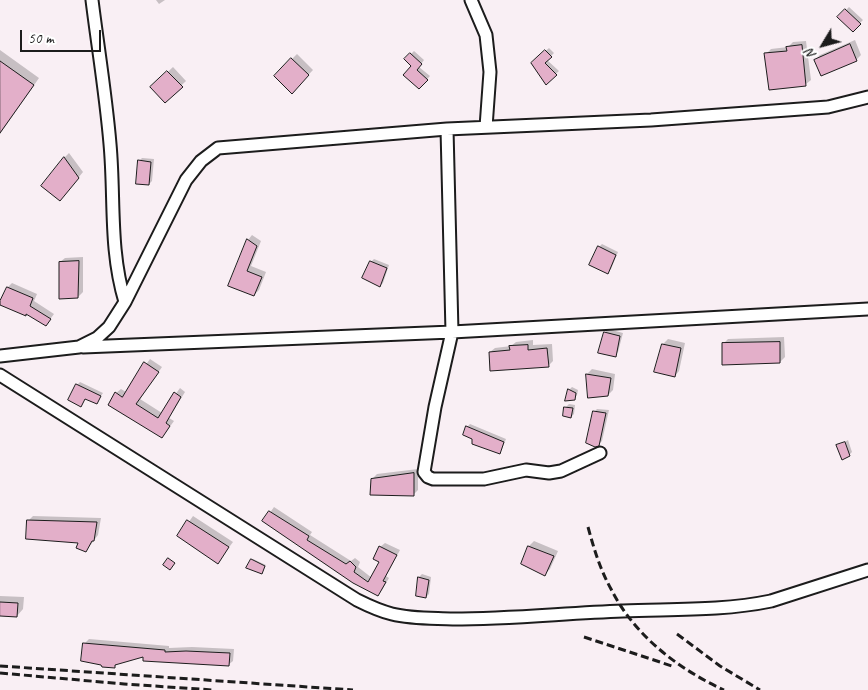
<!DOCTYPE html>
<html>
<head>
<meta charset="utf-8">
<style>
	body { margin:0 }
	#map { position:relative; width:868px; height:690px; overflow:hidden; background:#f9eff4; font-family:Caveat,sans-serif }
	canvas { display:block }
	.north { position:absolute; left:798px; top:20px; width:50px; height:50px; -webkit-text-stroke:4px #fff; paint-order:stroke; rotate:233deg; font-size:14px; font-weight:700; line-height:20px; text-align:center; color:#1c1c1c }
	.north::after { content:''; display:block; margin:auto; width:18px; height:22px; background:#1c1c1c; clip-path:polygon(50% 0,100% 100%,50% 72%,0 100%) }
	.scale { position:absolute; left:20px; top:30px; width:81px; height:22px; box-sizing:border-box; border:2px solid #1c1c1c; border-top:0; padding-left:6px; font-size:15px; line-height:18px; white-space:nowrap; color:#1c1c1c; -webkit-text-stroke:4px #fff; paint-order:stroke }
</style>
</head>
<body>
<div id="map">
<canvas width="868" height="690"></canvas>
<div class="north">N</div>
<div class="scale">50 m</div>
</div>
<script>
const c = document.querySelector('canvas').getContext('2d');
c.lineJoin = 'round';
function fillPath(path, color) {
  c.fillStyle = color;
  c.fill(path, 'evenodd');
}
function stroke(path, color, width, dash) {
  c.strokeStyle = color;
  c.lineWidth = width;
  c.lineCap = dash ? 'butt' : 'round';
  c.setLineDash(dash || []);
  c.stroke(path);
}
fillPath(new Path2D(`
	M 156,0 L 165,0 L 159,4 Z
	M 849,7 L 863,20 L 853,30 L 839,17 Z
	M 855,40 L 861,55 L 856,60 L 815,60 L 820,55 Z
	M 806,41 L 811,80 L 806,84 L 766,54 L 771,49 L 788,47 L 793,42 Z
	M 549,48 L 554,53 L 547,60 L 559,71 L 546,83 L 532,63 Z
	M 0,50 L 39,78 L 0,134 Z
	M 414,51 L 424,60 L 419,67 L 430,76 L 419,88 L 413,66 L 406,59 Z
	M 297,54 L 313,70 L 292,92 L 275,76 Z
	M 173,67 L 186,81 L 165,101 L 152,87 Z
	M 69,153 L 83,172 L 60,200 L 64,158 Z
	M 142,158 L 154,159 L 152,181 L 149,184 L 139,161 Z
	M 252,235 L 261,241 L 251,266 L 266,272 L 259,290 L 254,295 L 230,285 L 248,240 Z
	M 602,244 L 618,252 L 611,269 L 608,272 L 599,247 Z
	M 83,257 L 83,292 L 78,297 L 60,262 L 65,258 Z
	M 374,259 L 389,265 L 383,283 L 380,286 L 371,262 Z
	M 12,283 L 37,294 L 34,301 L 54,314 L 46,325 L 27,313 L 25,315 L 0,304 L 8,287 Z
	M 608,329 L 623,333 L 618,352 L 615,355 L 600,352 L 605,332 Z
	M 784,337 L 785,357 L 780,362 L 723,344 L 728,339 Z
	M 668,339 L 685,343 L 679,371 L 675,376 L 663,344 Z
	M 533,340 L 533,345 L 552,344 L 553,361 L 548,366 L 490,352 L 495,348 L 511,346 L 516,342 Z
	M 150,359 L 162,367 L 140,399 L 162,413 L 180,388 L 185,392 L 169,418 L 174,421 L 166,432 L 116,393 L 121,389 L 126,392 Z
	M 592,369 L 615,374 L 613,390 L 608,395 L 589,397 L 587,374 Z
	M 80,382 L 103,393 L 97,402 L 86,398 L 81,406 L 77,385 Z
	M 572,387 L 578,390 L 577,395 L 574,399 L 569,390 Z
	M 569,404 L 575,405 L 574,414 L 571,417 L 566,407 Z
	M 597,409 L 609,410 L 602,441 L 598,445 L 594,412 Z
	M 470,424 L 506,439 L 502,449 L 499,452 L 474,438 L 467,427 Z
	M 848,440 L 852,452 L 849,455 L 837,446 Z
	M 418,469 L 418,490 L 413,495 L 372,479 L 377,474 Z
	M 274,507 L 312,532 L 310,535 L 351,561 L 355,558 L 360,562 L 358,567 L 372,578 L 381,562 L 380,547 L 385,543 L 400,550 L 386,576 L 389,578 L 382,590 L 378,594 L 264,521 Z
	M 33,516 L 101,518 L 98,535 L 86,551 L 80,542 L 29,520 Z
	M 193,516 L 233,542 L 218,562 L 179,536 Z
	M 534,541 L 558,551 L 550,569 L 545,574 L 522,564 L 529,546 Z
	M 253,559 L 266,565 L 262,573 L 252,560 Z
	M 422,574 L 431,577 L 429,594 L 426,597 L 417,595 L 419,577 Z
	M 0,596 L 24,597 L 23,609 L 17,616 L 0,615 Z
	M 89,639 L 169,646 L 169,648 L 192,647 L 234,649 L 233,661 L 228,665 L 144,655 L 119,662 L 114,667 L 84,644 Z`), '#0003');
const building = new Path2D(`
	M 845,9 L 861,24 L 853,32 L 837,17 Z
	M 850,44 L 857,61 L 821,76 L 814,60 Z
	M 802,45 L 806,86 L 769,90 L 764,53 L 787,51 L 786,47 Z
	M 545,50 L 552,57 L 545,63 L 557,75 L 546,85 L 531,63 Z
	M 410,53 L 422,64 L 417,70 L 428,80 L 419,89 L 403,75 L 411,66 L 404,59 Z
	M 291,58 L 309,75 L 292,94 L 274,76 Z
	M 0,61 L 34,85 L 0,133 Z
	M 167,71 L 183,87 L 165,103 L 150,87 Z
	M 64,157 L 79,178 L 60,201 L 41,186 Z
	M 138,160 L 151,162 L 149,185 L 136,184 Z
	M 247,239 L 257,246 L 247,271 L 262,277 L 254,296 L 228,286 Z
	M 598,246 L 616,255 L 608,274 L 589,265 Z
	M 79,261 L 78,298 L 59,299 L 59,262 Z
	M 370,261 L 387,268 L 380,287 L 362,278 Z
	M 7,287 L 33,298 L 30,306 L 51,319 L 46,326 L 26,314 L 26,316 L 0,305 L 0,301 Z
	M 604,332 L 620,336 L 616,357 L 598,353 Z
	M 780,342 L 780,363 L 722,365 L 722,343 Z
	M 662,344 L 681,348 L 675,377 L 654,372 Z
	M 528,345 L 528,350 L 547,348 L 549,367 L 490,371 L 489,352 L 510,350 L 509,346 Z
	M 144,362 L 159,372 L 136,404 L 158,418 L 174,392 L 181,397 L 166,423 L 170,426 L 162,438 L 108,405 L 115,392 L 122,397 Z
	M 586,374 L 611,378 L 608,396 L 588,398 Z
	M 76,384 L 101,396 L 97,404 L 85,399 L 81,407 L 68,400 Z
	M 568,389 L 576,393 L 575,400 L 565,401 Z
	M 564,407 L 573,408 L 571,418 L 563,416 Z
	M 593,411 L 606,413 L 599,446 L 595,447 L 586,443 Z
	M 466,426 L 504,442 L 500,454 L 472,444 L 472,439 L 463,435 Z
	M 845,442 L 850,456 L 842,460 L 836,445 Z
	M 414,473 L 414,496 L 370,495 L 371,479 Z
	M 269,511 L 309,536 L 307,540 L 346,564 L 350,561 L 356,567 L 354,572 L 368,582 L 379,562 L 373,559 L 379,546 L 397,555 L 383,581 L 386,582 L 378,596 L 353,583 L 262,521 Z
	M 27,520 L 97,522 L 94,541 L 92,541 L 86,552 L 76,548 L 78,543 L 26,539 Z
	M 187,520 L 229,547 L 218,564 L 177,536 Z
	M 528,546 L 554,556 L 545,576 L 521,564 Z
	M 168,558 L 175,563 L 170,570 L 163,565 Z
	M 251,559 L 265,566 L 262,574 L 246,568 Z
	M 418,577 L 429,580 L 426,598 L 416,596 Z
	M 0,602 L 18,603 L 17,617 L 0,616 Z
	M 83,643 L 165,650 L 165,652 L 186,651 L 230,653 L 229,666 L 143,661 L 143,657 L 115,665 L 115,668 L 102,667 L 101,665 L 81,661 Z`);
fillPath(building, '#e3afc9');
stroke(building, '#1c1c1c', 1);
const minor = new Path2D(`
	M 92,0 C 98,48 106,96 110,144 C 115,198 109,249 125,302
	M 471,0 L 486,35 L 490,72 L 486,127
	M 447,129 L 452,332 L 435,407 L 424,472 L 428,477 L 433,479 L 484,479 L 526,470 L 549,473 L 561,471 L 600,453
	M 83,347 L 452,332 L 868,309
	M 0,356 L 79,347 L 97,338 L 109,327 L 125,302 L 186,180 L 201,161 L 218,148 L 447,129 L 651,120 L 828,107 L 868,97
	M 0,375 L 357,600 C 369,606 380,611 392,614 C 412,619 433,618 453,619 C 510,619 566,613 623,611 C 672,609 723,611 771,601 L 868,570`);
stroke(minor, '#1c1c1c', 15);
stroke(minor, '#fff', 11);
stroke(new Path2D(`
	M 588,527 C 594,549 600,569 611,589 C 634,635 678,669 724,690
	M 677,634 L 720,666 L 760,690
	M 584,637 L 675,667
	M 0,666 L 353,690
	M 0,673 L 124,684 L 213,690`), '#1c1c1c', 3, [8, 4]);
</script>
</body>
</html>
